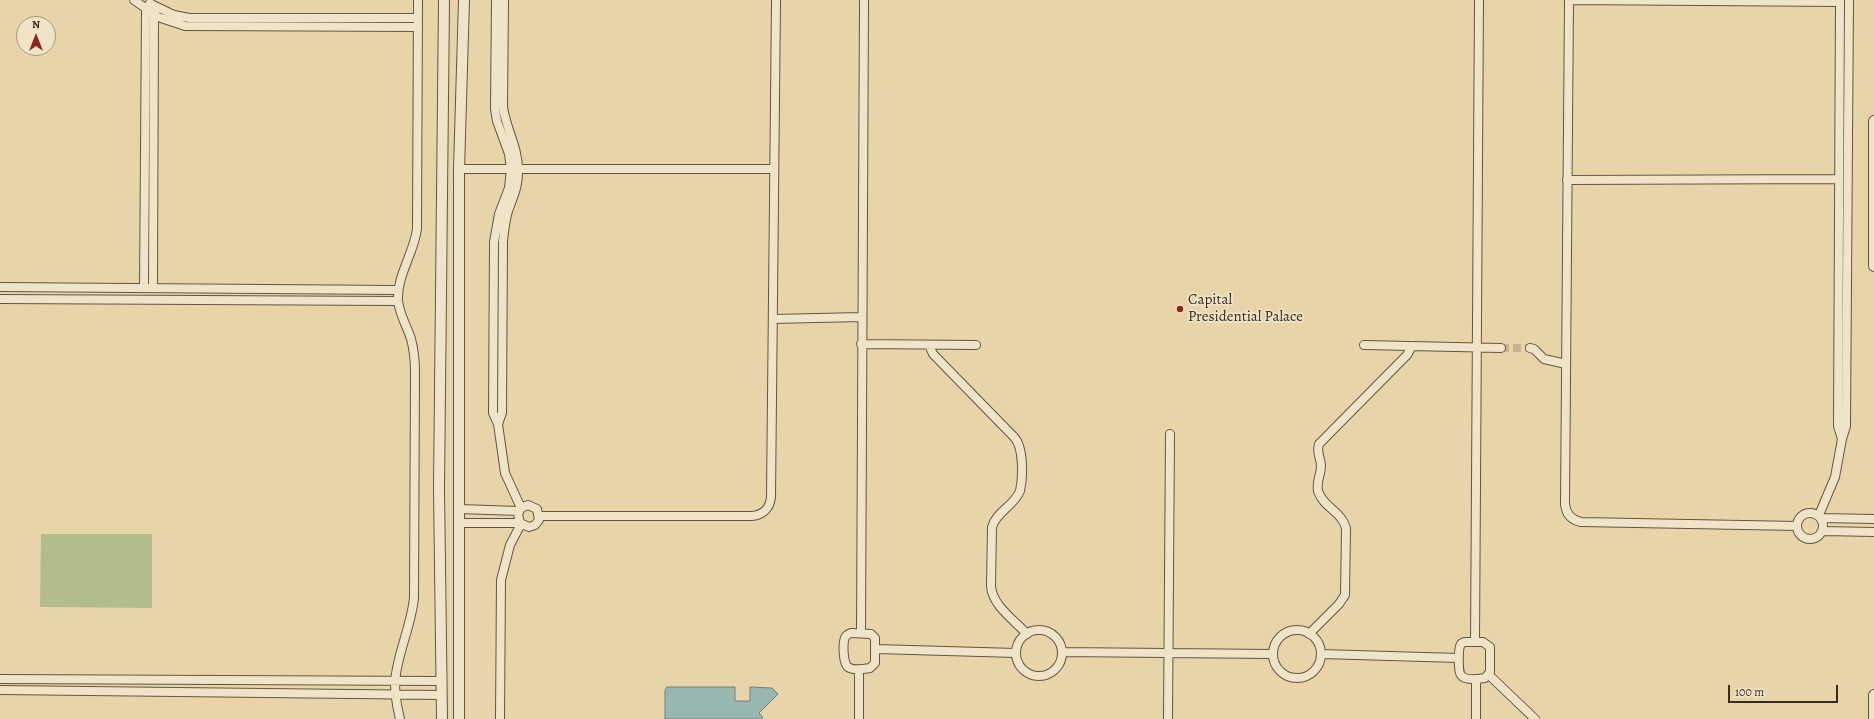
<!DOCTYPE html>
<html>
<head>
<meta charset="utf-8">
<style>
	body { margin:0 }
	#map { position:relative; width:1874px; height:719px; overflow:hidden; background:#e7d5a9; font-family:Alegreya,serif }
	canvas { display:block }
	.north { position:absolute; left:16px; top:16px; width:40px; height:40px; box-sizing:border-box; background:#efe4c7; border:1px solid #a59a84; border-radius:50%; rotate:0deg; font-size:11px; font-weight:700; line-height:16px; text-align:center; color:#362b20 }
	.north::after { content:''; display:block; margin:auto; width:14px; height:18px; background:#8f2418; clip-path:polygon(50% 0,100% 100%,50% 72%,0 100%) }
	.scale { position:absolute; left:1728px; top:685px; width:110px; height:18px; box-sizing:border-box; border:2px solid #362b20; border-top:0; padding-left:5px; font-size:12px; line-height:14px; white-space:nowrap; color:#362b20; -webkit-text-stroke:3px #efe4c7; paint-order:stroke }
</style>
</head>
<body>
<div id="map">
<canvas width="1874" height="719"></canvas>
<div class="north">N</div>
<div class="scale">100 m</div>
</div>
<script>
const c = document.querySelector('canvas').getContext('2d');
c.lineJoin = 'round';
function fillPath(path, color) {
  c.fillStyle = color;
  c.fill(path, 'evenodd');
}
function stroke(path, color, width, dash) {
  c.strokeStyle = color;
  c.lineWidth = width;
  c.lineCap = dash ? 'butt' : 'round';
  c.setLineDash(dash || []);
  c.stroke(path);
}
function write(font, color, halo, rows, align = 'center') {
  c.font = font + ' Alegreya,serif';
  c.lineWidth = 3.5;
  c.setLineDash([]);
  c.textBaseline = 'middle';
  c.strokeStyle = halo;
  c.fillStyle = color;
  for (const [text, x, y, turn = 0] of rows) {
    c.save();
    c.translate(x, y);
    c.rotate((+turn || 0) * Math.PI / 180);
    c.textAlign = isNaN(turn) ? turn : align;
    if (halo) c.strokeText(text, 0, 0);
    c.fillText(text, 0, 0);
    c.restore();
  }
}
fillPath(new Path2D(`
	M 41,534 L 152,534 L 152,608 L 40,607 Z`), '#b1be8c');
const water = new Path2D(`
	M 667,687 L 735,687 L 735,701 L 750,701 L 750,687 L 772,688 L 778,694 L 759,713 L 763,717 L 761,719 L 665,719 L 665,691 Z`);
fillPath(water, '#99b7b1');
stroke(water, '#717f77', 1);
stroke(new Path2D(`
	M 1501,348 L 1530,348`), '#c4b38e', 8, [8, 4]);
const minor = new Path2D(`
	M 134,0 L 158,17 L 185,26 L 418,27
	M 496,0 L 495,109 L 497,121 L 509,154 L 511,169 L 509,188 L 499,214 L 494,242 L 493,413 L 498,424 L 505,473 L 521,508
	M 1569,0 L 1565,504 C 1566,514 1571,520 1581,522 L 1797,526
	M 1569,0 L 1840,2
	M 1840,0 L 1838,426 L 1842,439
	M 153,5 L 174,15 L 189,18 L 418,18
	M 459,169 L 774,169
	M 1567,180 L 1839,179
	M 0,287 L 398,290
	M 144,288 L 146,10 L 150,3
	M 153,288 L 154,15 L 157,7
	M 0,299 L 398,301
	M 773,319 L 861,317
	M 861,344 L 976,345
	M 929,345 L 933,354 L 1014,437 C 1024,447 1023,478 1020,491 C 1014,506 996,512 992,527 L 991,586 C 992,605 1014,620 1027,634
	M 1364,345 L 1501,348
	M 1530,348 L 1534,349 L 1544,359 L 1566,364
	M 498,424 L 502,413 L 503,241 C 504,231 505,221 508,211 C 513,197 519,185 518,169 C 518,147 506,129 503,107 L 504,0
	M 459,509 L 519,511
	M1797 526a13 13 0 1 1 26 0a13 13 0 1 1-26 0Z
	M 1819,515 L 1835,477 L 1842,439 L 1846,426 L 1849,0
	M 540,516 L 752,516 C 763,515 770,508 771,497 L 776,0
	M 1821,518 L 1874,519
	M 459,523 L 520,523 L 529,527 L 535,525 L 539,520 L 537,509 L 528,505 L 521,508 L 518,514 L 520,523
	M 1823,531 L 1874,532
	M1016 653a23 23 0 1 1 46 0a23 23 0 1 1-46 0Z
	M1273 654a24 24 0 1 1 48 0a24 24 0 1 1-48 0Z
	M 851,633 L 871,634 L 875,638 L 875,663 L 870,668 C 865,669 853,671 848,667 C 843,664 842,641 846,636 C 848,634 849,634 851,633 Z
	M 861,633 L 864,0
	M 1309,634 L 1339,604 L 1345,595 L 1346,528 C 1342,512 1322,506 1318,491 C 1316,481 1321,475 1321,466 C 1321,458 1316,453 1319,444 L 1407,355 L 1412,346
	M 1466,642 L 1483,642 L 1490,647 L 1490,672 L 1485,678 C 1479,679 1465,681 1461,675 C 1458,672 1458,648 1461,644 C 1463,642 1464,642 1466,642 Z
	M 1475,642 L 1479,0
	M 876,649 L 1016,653
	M 1062,652 L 1273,654
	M 1321,654 L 1459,658
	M 859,669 L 859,719
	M 1489,675 L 1535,719
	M 0,679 L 442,681
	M 0,690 L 442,695
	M 400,719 C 397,707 395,695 395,682 C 397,654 411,627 414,598 L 415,372 C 415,361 414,350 411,339 C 407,326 399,314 398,300 C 397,275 414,253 417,229 L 418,0
	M 500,719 L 501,580 L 510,545 L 521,524
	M 1168,719 L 1170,434
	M 1476,719 L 1476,679`);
const tertiary = new Path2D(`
	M 1874,121 L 1874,266
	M 442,719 L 439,488 L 444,0
	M 459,719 L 459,169 L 464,0
	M 1874,719 L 1874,695`);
stroke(minor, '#625642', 10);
stroke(tertiary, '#625642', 12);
stroke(minor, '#efe4c7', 8);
stroke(tertiary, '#efe4c7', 10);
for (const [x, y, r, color] of [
	[1180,309,4,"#8f2418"]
]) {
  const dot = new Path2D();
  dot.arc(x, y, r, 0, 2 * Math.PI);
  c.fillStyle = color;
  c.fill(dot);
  stroke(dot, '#efe4c7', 1.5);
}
write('15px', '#362b20', '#efe4c7', [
	["Capital",1188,300],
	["Presidential Palace",1188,317]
], 'left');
</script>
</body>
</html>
